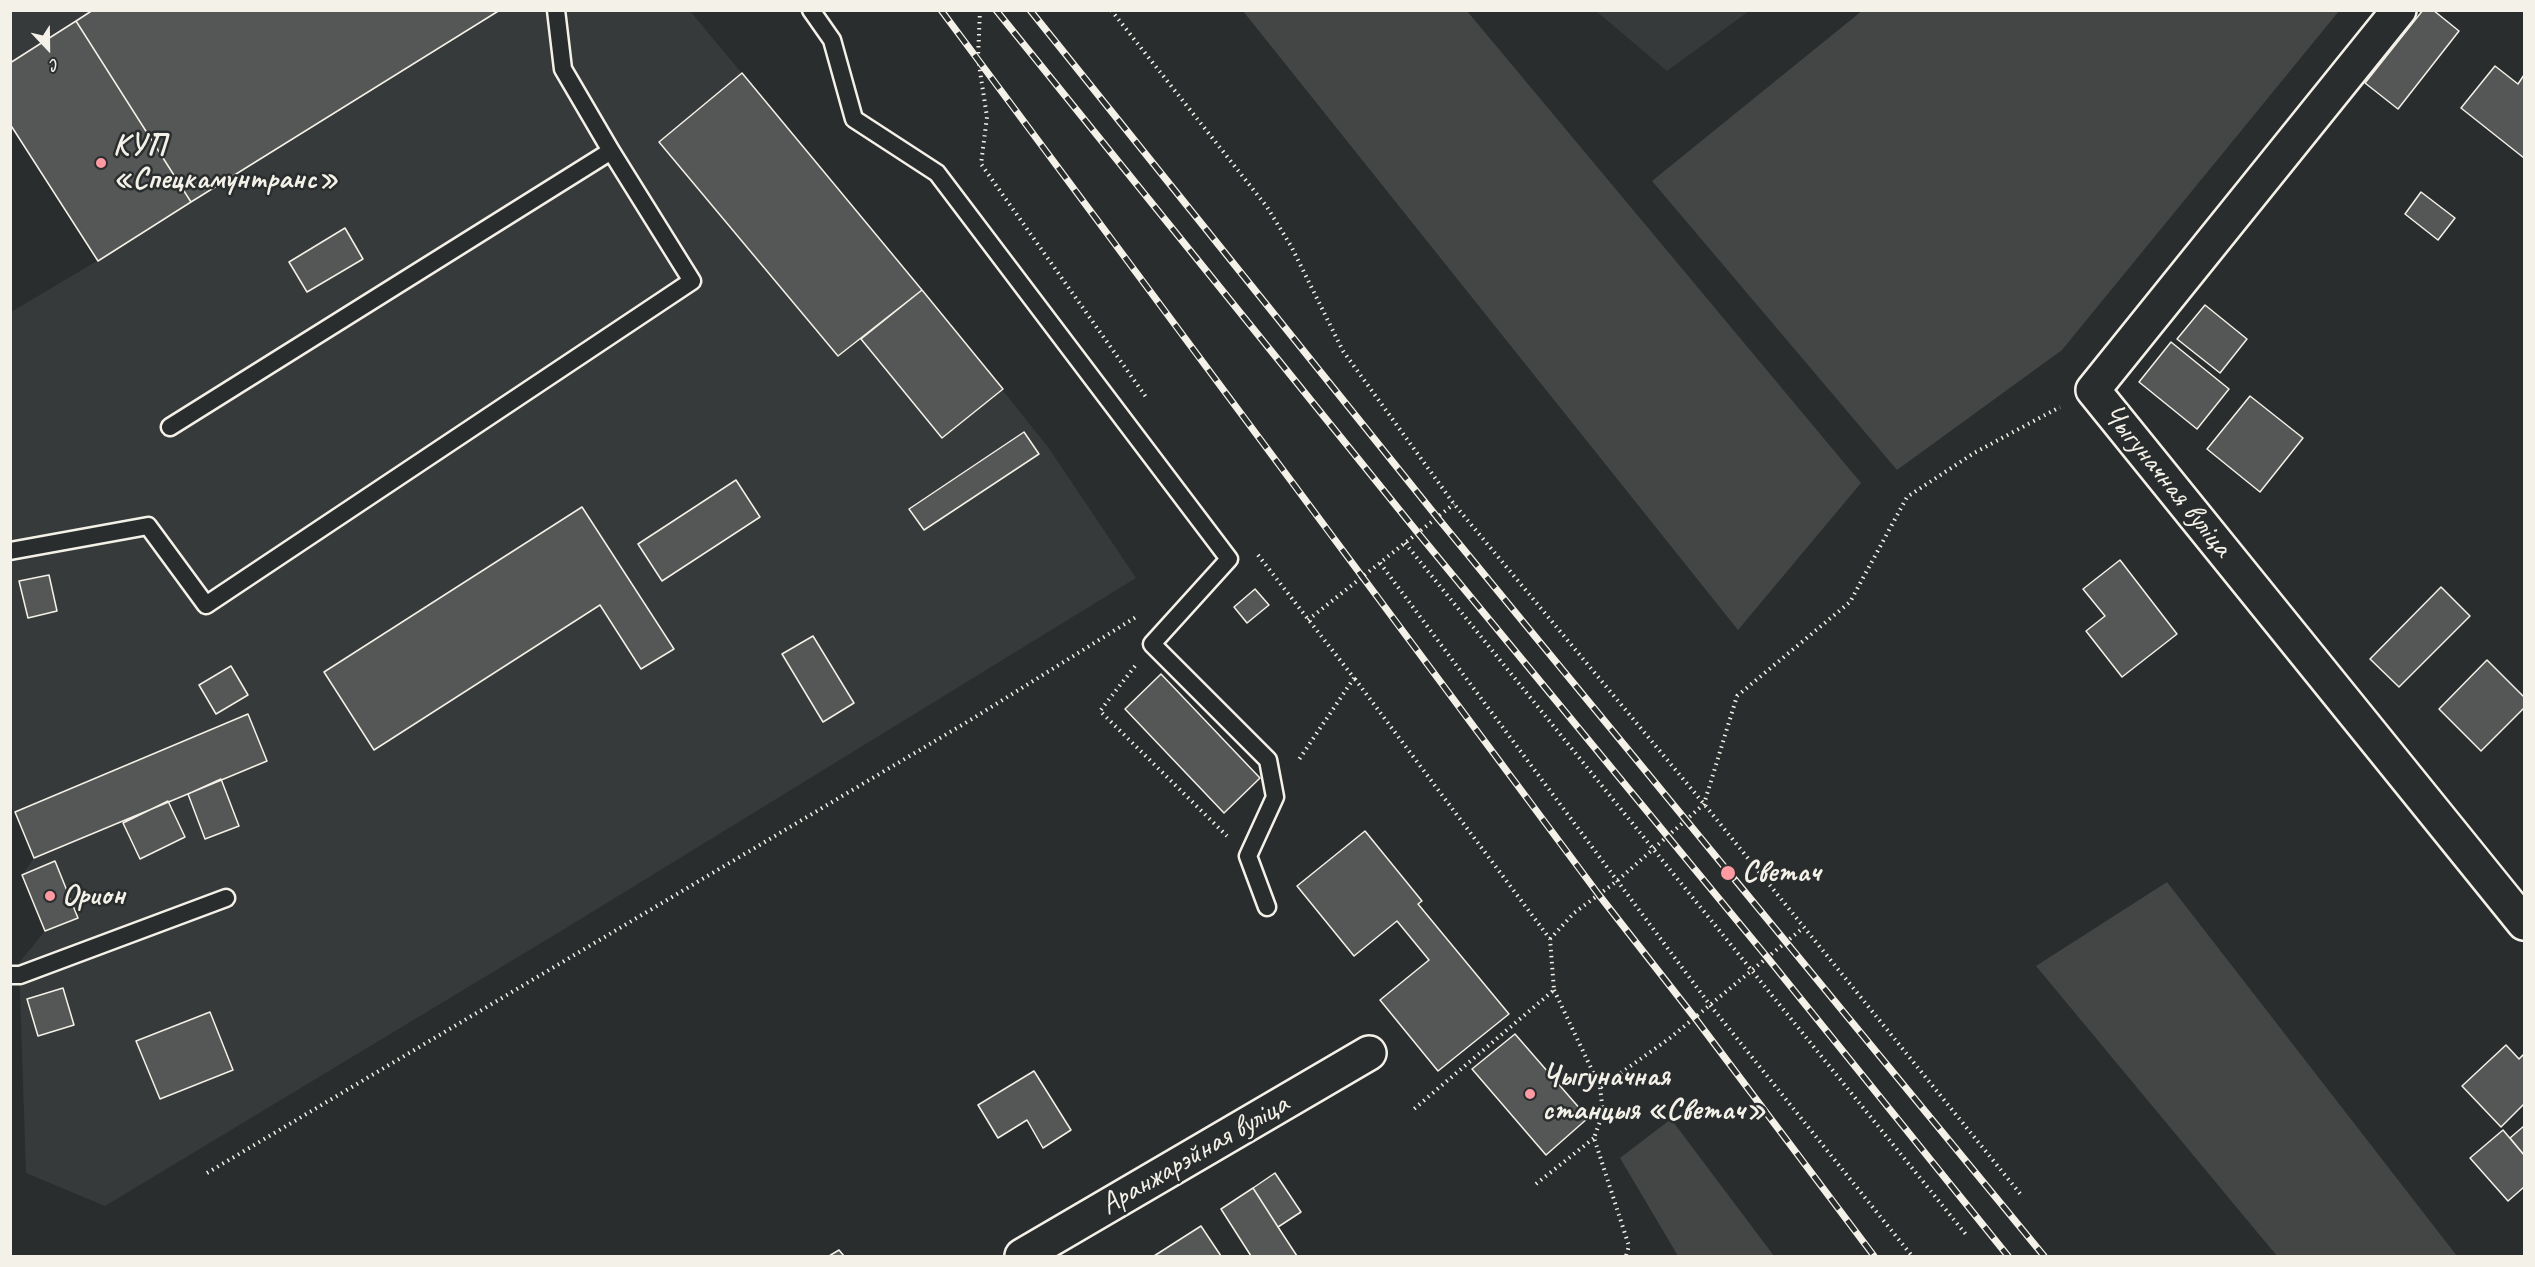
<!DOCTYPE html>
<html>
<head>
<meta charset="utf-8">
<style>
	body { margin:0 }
	#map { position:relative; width:2535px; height:1267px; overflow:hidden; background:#2a2d2e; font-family:Caveat,sans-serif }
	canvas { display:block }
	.frame { position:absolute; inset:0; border:12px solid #f4f1e8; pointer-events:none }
	.north { position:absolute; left:18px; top:18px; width:60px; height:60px; -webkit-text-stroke:4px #2a2d2e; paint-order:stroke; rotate:158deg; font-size:16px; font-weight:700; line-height:24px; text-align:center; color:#f4f1e8 }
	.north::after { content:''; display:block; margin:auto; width:21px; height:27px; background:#f4f1e8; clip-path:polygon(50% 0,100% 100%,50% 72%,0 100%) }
</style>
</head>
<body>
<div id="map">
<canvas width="2535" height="1267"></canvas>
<div class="frame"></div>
<div class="north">С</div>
</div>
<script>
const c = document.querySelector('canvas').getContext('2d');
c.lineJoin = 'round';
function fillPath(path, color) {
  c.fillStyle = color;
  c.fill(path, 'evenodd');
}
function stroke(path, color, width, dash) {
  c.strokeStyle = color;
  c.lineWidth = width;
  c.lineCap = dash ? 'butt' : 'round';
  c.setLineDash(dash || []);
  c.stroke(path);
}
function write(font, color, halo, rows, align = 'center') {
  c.font = font + ' Caveat,sans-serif';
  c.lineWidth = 5;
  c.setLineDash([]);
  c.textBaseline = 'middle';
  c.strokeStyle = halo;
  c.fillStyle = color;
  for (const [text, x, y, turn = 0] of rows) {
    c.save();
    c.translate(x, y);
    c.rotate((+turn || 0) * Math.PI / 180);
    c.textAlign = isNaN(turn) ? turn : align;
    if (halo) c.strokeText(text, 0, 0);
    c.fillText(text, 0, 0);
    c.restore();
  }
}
fillPath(new Path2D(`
	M 11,11 L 690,11 L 922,290 L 1048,447 L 1136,578 L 566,928 L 105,1206 L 26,1173 L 19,963 L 45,931 L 77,918 L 55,861 L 22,875 L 34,858 L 11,805 L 11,312 L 97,261 L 11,124 Z
	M 1596,11 L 1749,11 L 1667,71 Z`), '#373a3a');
fillPath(new Path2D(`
	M 1863,10 L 2339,10 L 2339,11 L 2062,350 L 1897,470 L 1652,181 Z
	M 1243,11 L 1467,11 L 1861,483 L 1738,630 Z
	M 2167,882 L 2457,1256 L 2277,1256 L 2036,966 Z
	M 1671,1119 L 1774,1256 L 1678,1256 L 1620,1158 Z`), '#444645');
const building = new Path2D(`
	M 93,10 L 500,10 L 191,202 L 76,21 Z
	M 2423,10 L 2433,10 L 2459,31 L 2398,109 L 2365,83 Z
	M 76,21 L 191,202 L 98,261 L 10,124 L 10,63 Z
	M 2495,66 L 2518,84 L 2524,75 L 2524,158 L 2461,108 Z
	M 742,73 L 922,290 L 838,356 L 659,142 Z
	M 2421,192 L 2455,218 L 2438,240 L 2405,214 Z
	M 345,228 L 363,259 L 307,292 L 289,262 Z
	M 922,290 L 1003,389 L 942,438 L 861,339 Z
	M 2205,305 L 2247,339 L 2220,373 L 2177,339 Z
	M 2171,342 L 2229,389 L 2197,429 L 2139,382 Z
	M 2250,396 L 2303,438 L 2260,492 L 2207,449 Z
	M 1024,432 L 1039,454 L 924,530 L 909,509 Z
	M 736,480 L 760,517 L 662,581 L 638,544 Z
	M 582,507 L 674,649 L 641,669 L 600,605 L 374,750 L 324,672 Z
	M 2120,560 L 2177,634 L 2122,677 L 2086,631 L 2105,616 L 2083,589 Z
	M 49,575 L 57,611 L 28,618 L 19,581 Z
	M 2441,587 L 2470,616 L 2399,687 L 2370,659 Z
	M 1255,589 L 1269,605 L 1247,623 L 1234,607 Z
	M 813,636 L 854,703 L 823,722 L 782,654 Z
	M 2487,660 L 2524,697 L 2524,708 L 2481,751 L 2439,709 Z
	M 231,666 L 248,695 L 216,714 L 199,685 Z
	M 1161,674 L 1260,778 L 1224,813 L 1125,709 Z
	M 248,714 L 267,761 L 34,858 L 15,812 Z
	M 221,779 L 239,826 L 205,839 L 188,794 Z
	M 168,801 L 185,837 L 140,859 L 123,823 Z
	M 1365,831 L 1422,901 L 1418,904 L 1509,1014 L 1438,1071 L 1380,1000 L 1429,960 L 1397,921 L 1354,956 L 1297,886 Z
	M 55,861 L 78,918 L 45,931 L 22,875 Z
	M 63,988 L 74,1025 L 38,1036 L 27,999 Z
	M 210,1012 L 233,1070 L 160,1099 L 136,1041 Z
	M 1515,1034 L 1588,1118 L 1546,1155 L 1472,1069 Z
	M 2506,1045 L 2519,1059 L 2524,1054 L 2524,1104 L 2501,1127 L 2462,1086 Z
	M 1034,1071 L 1071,1130 L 1043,1148 L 1027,1120 L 998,1138 L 978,1105 Z
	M 2524,1126 L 2524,1155 L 2510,1138 Z
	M 2503,1130 L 2524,1155 L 2524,1187 L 2508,1201 L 2470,1158 Z
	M 1275,1173 L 1301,1212 L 1278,1227 L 1253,1188 Z
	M 1253,1188 L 1278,1227 L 1297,1256 L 1251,1256 L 1221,1209 Z
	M 1201,1226 L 1221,1256 L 1154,1256 Z
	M 839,1250 L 844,1256 L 829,1256 Z`);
fillPath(building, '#555756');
stroke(building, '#f4f1e8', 1.5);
const service = new Path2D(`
	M 556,10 L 563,69 L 611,151
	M 811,10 L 832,40 L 854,119 L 937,173 L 1229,559 L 1152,644 L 1268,760 L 1275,797 L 1248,856 L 1267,907
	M 10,551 L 148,526 L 206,605 L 692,281 L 611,151 L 170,427
	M 10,975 L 20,975 L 226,898`);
const minor = new Path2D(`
	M 2399,10 L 2093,390 L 2524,923
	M 1022,1256 L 1369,1053`);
stroke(service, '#f4f1e8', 21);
stroke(minor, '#f4f1e8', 38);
stroke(new Path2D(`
	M 980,10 L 978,58 L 987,117 L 981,164 L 1146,397
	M 1111,10 L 1267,207 L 1291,246 L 1343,351 L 1454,504 L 1704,804 L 2022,1196
	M 1405,543 L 1968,1237
	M 1258,555 L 1354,678 L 1298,761
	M 1380,563 L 1710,1005 L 1912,1256
	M 1308,620 L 1454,504
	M 1135,666 L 1100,711 L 1227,836
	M 1355,679 L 1550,939 L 1554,990 L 1414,1109
	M 1550,939 L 1574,913 L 1617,881 L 1704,804 L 1737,696 L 1850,602 L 1907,497 L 1974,453 L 2060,407
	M 1554,990 L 1600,1087 L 1603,1113 L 1594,1138 L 1629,1246 L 1626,1256
	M 1601,1087 L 1670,1038 L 1803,928
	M 207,1173 L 972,719 L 1136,617
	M 1536,1184 L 1594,1138`), '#f4f1e8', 4, [1.5, 4.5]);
stroke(service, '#2a2d2e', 16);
stroke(minor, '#2a2d2e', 33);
const rail = new Path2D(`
	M 941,10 L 1599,895 L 1695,1018 L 1874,1256
	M 996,10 L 1418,533 L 1767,957 L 2008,1256
	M 1030,10 L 1437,517 L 2044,1256`);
stroke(rail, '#f4f1e8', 7);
stroke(rail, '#2a2d2e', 4.5, [14]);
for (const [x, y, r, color] of [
	[101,163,6,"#ff9aa2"],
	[1728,873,8,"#ff9aa2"],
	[50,896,6,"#ff9aa2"],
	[1530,1094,6,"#ff9aa2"]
]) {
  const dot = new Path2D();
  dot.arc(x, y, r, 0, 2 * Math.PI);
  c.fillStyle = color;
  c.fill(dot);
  stroke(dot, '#2a2d2e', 2);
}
write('bold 30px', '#f4f1e8', '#2a2d2e', [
	["КУП",113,146],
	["«Спецкамунтранс»",113,180],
	["Светач",1742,873],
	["Орион",62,896],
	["Чыгуначная",1542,1077],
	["станцыя «Светач»",1542,1111]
], 'left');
write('30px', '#f4f1e8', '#2a2d2e', [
	["Чыгуначная вуліца",2167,481,51],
	["Аранжарэйная вуліца",1195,1155,-30]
]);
</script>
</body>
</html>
